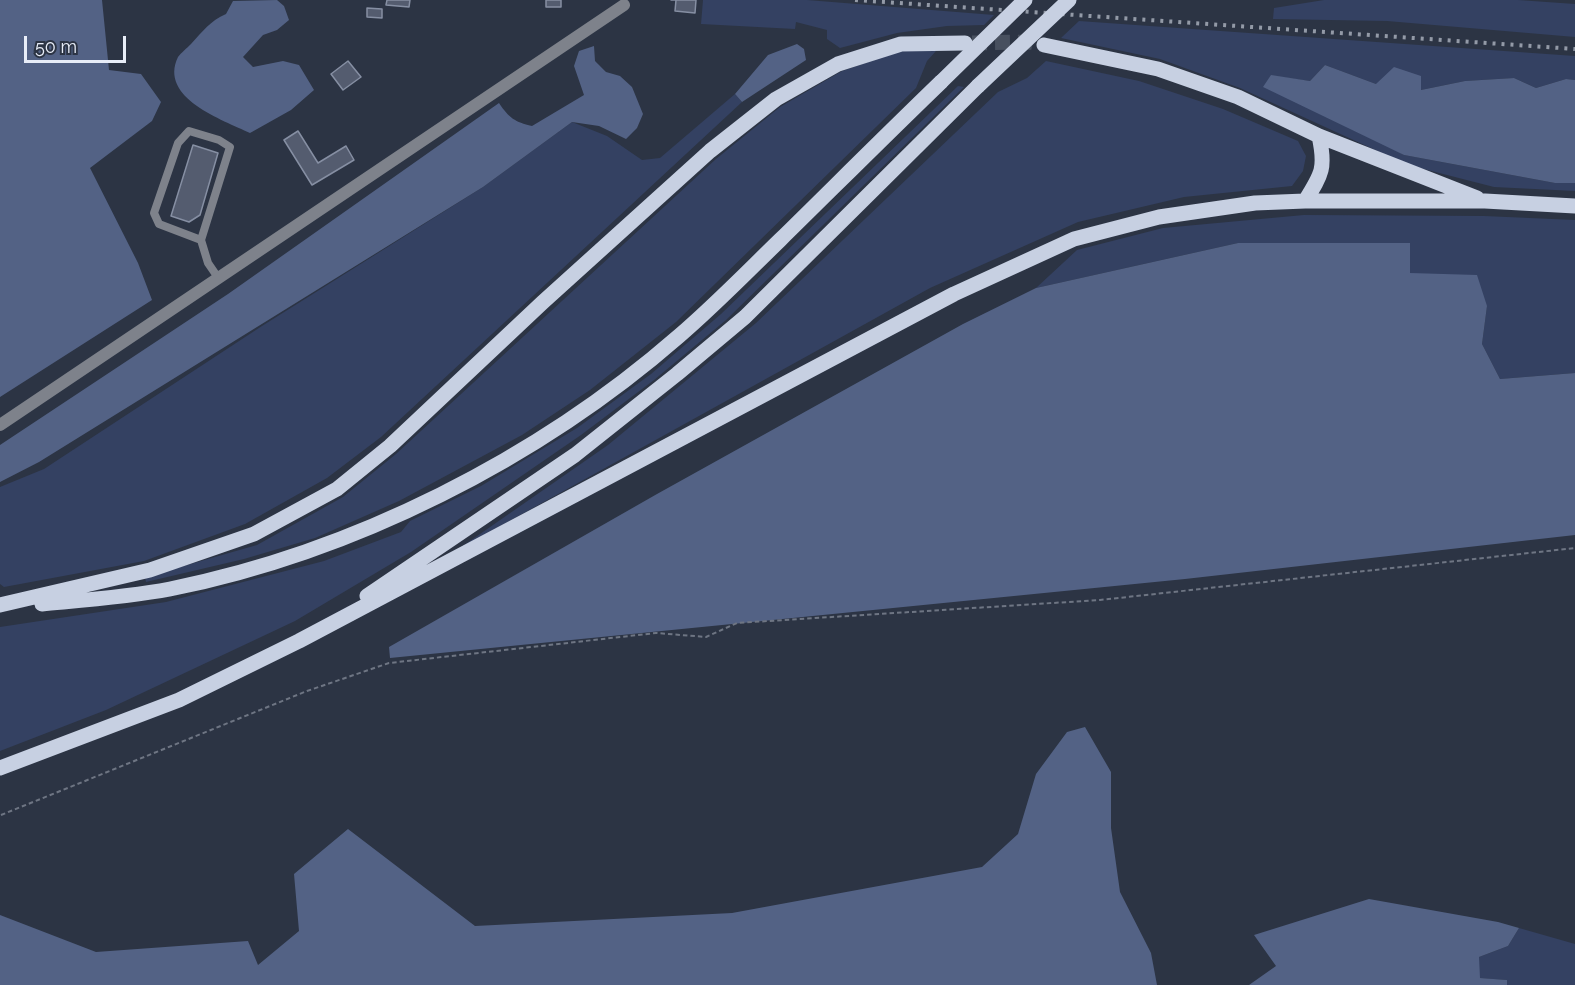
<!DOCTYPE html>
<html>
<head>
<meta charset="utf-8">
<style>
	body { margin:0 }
	#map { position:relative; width:1575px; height:985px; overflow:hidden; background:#2c3444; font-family:Raleway,sans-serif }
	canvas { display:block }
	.scale { position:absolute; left:24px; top:36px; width:102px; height:27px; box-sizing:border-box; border:3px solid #e8edf8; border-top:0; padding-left:8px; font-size:18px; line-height:21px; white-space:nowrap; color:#e8edf8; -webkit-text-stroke:4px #2c3444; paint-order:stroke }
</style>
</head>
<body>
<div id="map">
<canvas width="1575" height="985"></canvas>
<div class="scale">50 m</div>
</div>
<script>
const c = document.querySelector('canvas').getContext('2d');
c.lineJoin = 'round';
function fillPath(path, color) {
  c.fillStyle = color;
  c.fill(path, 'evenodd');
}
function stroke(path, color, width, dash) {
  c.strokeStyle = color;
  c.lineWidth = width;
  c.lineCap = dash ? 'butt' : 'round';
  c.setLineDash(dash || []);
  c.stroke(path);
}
fillPath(new Path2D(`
	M 703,0 L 807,0 L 994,15 L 984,25 L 947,26 L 897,33 L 840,48 L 827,39 L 827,30 L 796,22 L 795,29 L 701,24 Z
	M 1324,0 L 1518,0 L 1575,4 L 1575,37 L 1387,21 L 1273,19 L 1274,8 Z
	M 1079,21 L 1575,56 L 1575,80 L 1566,79 L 1536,88 L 1514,78 L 1465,81 L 1421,90 L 1376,84 L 1325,65 L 1310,81 L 1271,76 L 1404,155 L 1555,183 L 1575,183 L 1575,191 L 1494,187 L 1408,165 L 1240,88 L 1160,59 L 1061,38 Z
	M 900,51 L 936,51 L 927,61 L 916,88 L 676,322 L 590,390 L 522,435 L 399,501 L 315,538 L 244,559 L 146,582 L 145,577 L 257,545 L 343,497 L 396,454 L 716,159 L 780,107 L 842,71 Z
	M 1046,61 L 1139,81 L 1223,109 L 1298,141 L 1306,156 L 1303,171 L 1292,186 L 1184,197 L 1078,222 L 930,288 L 457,550 L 608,445 L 756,323 L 998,92 L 1027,78 Z
	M 958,86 L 964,87 L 726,320 L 654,380 L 581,435 L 411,552 L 295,621 L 106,710 L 0,751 L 0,627 L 166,602 L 324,561 L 401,532 L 410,521 L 481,486 L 577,428 L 651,374 L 721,314 Z
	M 735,94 L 742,102 L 381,437 L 327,478 L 245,524 L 144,561 L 4,587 L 0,584 L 0,487 L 44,469 L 262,326 L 483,187 L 572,122 L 607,136 L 642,160 L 660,158 Z
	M 1304,215 L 1484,216 L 1575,220 L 1575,373 L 1500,379 L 1482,344 L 1487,306 L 1410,273 L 1409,243 L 1238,243 L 1036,288 L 1077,250 L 1163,228 Z
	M 1519,928 L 1575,944 L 1575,985 L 1507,985 L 1507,980 L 1479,978 L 1479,957 L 1508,946 Z`), '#344162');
fillPath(new Path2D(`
	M 0,0 L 102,0 L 109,70 L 141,74 L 161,102 L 152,121 L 90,168 L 138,263 L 152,300 L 0,397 Z
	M 277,0 L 284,6 L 289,20 L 277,30 L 263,35 L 243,57 L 253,67 L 283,61 L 299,65 L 314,90 L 291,110 L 250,133 C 223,120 158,98 178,57 C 181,53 187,48 191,44 C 203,31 210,21 226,14 L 233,1 Z
	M 797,44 L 804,49 L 806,60 L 742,102 L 735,94 L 768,55 Z
	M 594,46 L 595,61 L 606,72 L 620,76 L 632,87 L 643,114 L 637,128 L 626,139 L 599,126 L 572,122 L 483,187 L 39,462 L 0,482 L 0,445 L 228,294 L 499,103 C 509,118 515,122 532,126 L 584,95 L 574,66 L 579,51 Z
	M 1325,65 L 1376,84 L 1394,67 L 1421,76 L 1421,90 L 1465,81 L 1514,78 L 1536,88 L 1566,79 L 1575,80 L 1575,183 L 1555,183 L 1404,155 L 1263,87 L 1271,75 L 1310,81 Z
	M 1238,243 L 1410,243 L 1410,273 L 1477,275 L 1487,306 L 1482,344 L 1500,379 L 1575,373 L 1575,535 L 1185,579 L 390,658 L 389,647 L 657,494 L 963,324 L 1036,288 Z
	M 1085,727 L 1111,772 L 1111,828 L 1120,892 L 1151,953 L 1157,985 L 0,985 L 0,915 L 96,952 L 248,941 L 258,965 L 299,931 L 294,874 L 348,829 L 475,926 L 732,913 L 982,867 L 1018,834 L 1036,774 L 1067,732 Z
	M 1369,899 L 1498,922 L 1519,928 L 1508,946 L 1479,957 L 1480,978 L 1507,980 L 1507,985 L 1249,985 L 1276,966 L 1254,935 Z`), '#536285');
const building = new Path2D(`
	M 387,0 L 410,0 L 409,7 L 386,5 Z
	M 546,0 L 561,0 L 561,7 L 546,7 Z
	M 671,0 L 696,0 L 695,13 L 675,11 L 676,0 Z
	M 367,8 L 382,9 L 382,18 L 367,17 Z
	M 348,61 L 361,77 L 343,90 L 331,74 Z
	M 298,131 L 318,163 L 346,146 L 354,160 L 312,185 L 284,140 Z
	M 193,145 L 218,153 L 200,215 L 189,222 L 171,216 Z`);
fillPath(building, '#545c6f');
stroke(building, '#868fa3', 1.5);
stroke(new Path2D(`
	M 972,43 L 1031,42 L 1044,45`), '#48505f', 15, [15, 8]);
stroke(new Path2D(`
	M 1,815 L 307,691 L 389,663 L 656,633 L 706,637 L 737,623 L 1100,600 L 1575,548`), '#6e7583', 2, [4.5, 3]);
stroke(new Path2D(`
	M 201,240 L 159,224 L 154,213 L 178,143 L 189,131 L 219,140 L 230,147 L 201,240 L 208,263 L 219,279`), '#7e828b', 8);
stroke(new Path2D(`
	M 0,425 L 624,5`), '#7e828b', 12);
stroke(new Path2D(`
	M 1044,45 L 1158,69 L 1238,97 L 1319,136 L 1477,198
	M 1305,201 C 1322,174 1326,168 1319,136
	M 367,596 L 575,455 L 677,374 L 745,317 L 978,86
	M 42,604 C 85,600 128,597 170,589 C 354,552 538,459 679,336 C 714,306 747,272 780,240 C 834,187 887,134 941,82
	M 0,605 L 150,570 L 254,534 L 337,489 L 390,446 L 543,302 L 710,151 L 776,99 L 838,64 L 901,44 L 965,43
	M 0,768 L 179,700 L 299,641 L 954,294 L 1074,239 L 1159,217 L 1255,203 L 1305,201 L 1485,201 L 1575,206`), '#c7d0e2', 15);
stroke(new Path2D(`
	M 855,0 L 1575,49`), '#939aa7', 4, [3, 6]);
stroke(new Path2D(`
	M 941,82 L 1025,0
	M 978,86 L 1069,0`), '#c7d0e2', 15);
</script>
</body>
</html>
